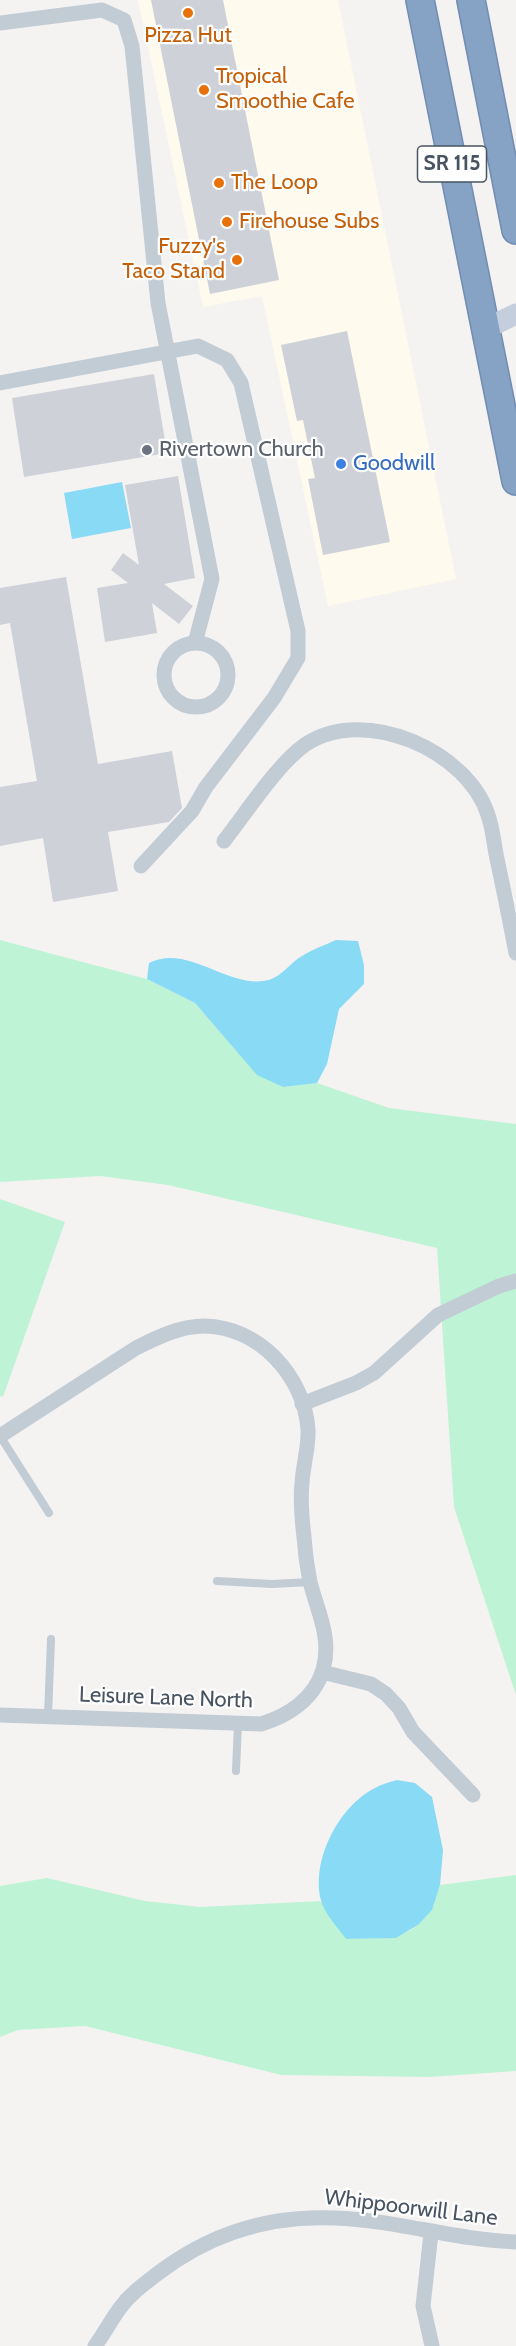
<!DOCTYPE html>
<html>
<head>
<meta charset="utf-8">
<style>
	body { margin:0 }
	canvas { display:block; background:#f5f2f2 }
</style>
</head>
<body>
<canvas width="516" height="2346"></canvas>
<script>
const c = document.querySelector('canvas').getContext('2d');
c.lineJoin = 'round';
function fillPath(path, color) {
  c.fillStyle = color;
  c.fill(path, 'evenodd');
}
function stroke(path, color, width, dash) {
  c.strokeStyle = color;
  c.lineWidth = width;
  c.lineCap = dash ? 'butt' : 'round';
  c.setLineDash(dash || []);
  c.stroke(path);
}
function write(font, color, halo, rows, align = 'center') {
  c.font = font + ' Cabin,sans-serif';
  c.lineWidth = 4.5;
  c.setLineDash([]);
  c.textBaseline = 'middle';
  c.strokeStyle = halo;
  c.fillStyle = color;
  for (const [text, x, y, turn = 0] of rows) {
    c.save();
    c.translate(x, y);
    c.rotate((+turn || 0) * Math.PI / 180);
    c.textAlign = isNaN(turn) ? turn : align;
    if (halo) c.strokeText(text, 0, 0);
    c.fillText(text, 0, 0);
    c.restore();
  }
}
fillPath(new Path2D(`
	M 138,0 L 338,0 L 456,579 L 328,606 L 262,296 L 203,307 Z`), '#fefaed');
fillPath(new Path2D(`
	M 0,940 L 147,979 L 195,1003 L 257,1074 L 283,1087 L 317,1083 L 389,1108 L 516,1124 L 516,1695 L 454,1507 L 437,1248 L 168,1185 L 100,1176 L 0,1182 Z
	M 0,1199 L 65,1222 L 3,1397 L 0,1396 Z
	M 516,1875 L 516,2071 L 430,2077 L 281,2075 L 85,2026 L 18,2030 L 0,2037 L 0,1886 L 47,1878 L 145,1901 L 200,1907 L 321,1901 L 346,1939 C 398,1938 422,1941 440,1885 Z`), '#bef4d5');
fillPath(new Path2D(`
	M 122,482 L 131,528 L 72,539 L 64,493 Z
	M 336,940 L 358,941 L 364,965 L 364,984 L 339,1009 L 327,1064 L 317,1083 L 283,1087 L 257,1075 L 195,1003 L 147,979 L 149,963 C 189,943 228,990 269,980 C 282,976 291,962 302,956 C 313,949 325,945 336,940 Z
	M 397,1780 L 415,1783 L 432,1797 L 443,1850 L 440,1885 L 432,1910 L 418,1925 L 396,1938 L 346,1939 C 338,1928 324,1913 321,1900 C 311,1860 339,1806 375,1788 C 382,1784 390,1782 397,1780 Z`), '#88daf5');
fillPath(new Path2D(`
	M 151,0 L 223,0 L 279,280 L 210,294 Z
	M 347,331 L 390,542 L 323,555 L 308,479 L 315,478 L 303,420 L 297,421 L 281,345 Z
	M 154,374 L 167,453 L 24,477 L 12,398 Z
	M 178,476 L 195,578 L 164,584 L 193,606 L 179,624 L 152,603 L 157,633 L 105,642 L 97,588 L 128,583 L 111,570 L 123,553 L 139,565 L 125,485 Z
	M 66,577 L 98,764 L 172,751 L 182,808 L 169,822 L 108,832 L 118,891 L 53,902 L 43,838 L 0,846 L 0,787 L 37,781 L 10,623 L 0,625 L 0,588 Z`), '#ced1d8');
const highway = new Path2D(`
	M 420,0 L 516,481
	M 471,0 L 516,230`);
stroke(highway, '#718db1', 30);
stroke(new Path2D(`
	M 0,1436 L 49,1513
	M 217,1581 L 272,1584 L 311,1582
	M 48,1716 L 51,1639
	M 236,1771 L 238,1723`), '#c2ccd5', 8);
stroke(new Path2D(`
	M 0,23 L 102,10 L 124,20 L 132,46 L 158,303 L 212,579 L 195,643
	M 0,383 L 198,346 L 227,360 L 241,383 L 298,631 L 298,658 L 274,698 L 206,787 L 192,811 L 141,866
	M164 675a32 32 0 1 1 64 0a32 32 0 1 1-64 0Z
	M 224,841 C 246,813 278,763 306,744 C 365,705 468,751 488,815 C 493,829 494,845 497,859 C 504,891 510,922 516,953
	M 302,1404 L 356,1383 L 374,1373 L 438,1315 L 499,1286 L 516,1281
	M 0,1436 L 136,1348 C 158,1337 180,1326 205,1326 C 259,1327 304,1376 308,1429 C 309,1447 303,1465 302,1483 C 300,1501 302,1520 304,1537 C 305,1552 307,1567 310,1582 C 318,1613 332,1638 323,1670 C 314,1699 288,1716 261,1724 L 0,1715
	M 322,1672 L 371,1684 L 386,1694 L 399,1708 L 413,1732 L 473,1795
	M 431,2233 L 423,2306 L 432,2346
	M 95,2346 C 104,2334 111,2320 120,2308 C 130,2294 144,2284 157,2274 C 209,2234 270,2215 335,2218 C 396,2220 455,2240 516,2242`), '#c2ccd5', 15);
stroke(new Path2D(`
	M 485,329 L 516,314`), '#c4cedc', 21);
stroke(highway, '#86a2c5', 27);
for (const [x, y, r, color] of [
	[188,13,6,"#e8710a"],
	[204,90,6,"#e8710a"],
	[219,183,6,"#e8710a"],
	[227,222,6,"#e8710a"],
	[237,260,6,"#e8710a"],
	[147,450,6,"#6b7280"],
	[341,464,6,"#3f7fe0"]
]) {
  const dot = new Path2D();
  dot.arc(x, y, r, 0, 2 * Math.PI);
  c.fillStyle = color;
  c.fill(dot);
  stroke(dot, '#fff', 2);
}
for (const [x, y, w] of [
	[452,164,69]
]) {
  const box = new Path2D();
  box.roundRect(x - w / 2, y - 18, w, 36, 4.5);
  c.fillStyle = '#fff';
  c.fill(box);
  stroke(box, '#485462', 1.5);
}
write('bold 21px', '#485462', null, [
	["SR 115",452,164]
]);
write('22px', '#c56008', '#fff', [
	["Pizza Hut",188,36,"center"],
	["Tropical",216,77],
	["Smoothie Cafe",216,102],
	["The Loop",231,183],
	["Firehouse Subs",239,222],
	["Fuzzy's",225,247,"right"],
	["Taco Stand",225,272,"right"]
], 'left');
write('22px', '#5b616d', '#fff', [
	["Rivertown Church",159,450]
], 'left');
write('22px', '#366cbe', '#fff', [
	["Goodwill",353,464]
], 'left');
write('22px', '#485462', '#fff', [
	["Leisure Lane North",166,1698,2],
	["Whippoorwill Lane",411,2208,7]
]);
</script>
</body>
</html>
